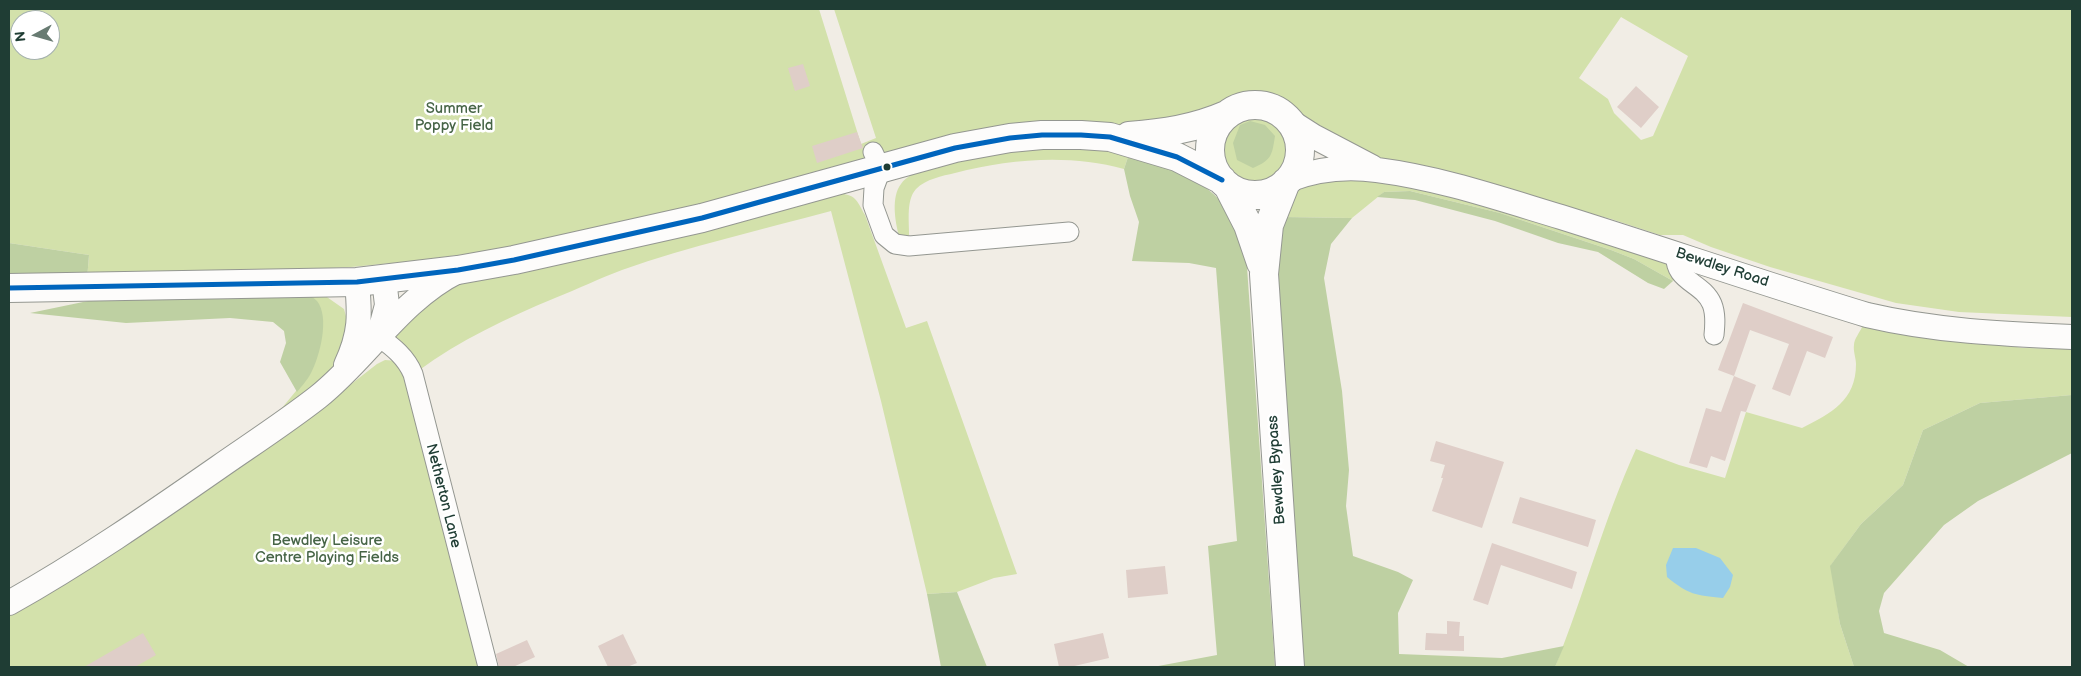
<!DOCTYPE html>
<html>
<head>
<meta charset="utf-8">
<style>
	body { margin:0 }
	#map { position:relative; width:2081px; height:676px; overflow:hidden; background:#f1ede5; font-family:"Balsamiq Sans",sans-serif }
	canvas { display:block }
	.frame { position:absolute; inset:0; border:10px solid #1f3d34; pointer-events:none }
	.north { position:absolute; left:10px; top:10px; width:50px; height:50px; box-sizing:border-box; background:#fff; border:1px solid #a5b1ae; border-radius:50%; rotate:264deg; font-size:14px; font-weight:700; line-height:20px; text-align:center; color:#1f3d34 }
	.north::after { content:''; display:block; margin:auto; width:18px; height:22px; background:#687b72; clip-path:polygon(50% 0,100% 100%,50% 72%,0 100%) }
</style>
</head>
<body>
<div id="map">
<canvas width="2081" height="676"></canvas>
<div class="frame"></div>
<div class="north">N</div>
</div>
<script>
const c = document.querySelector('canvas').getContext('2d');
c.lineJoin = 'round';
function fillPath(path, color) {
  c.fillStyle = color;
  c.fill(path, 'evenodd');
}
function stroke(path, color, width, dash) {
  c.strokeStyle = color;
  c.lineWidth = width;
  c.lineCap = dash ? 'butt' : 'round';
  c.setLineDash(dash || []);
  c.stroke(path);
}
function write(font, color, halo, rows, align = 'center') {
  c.font = font + ' "Balsamiq Sans",sans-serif';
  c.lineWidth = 5;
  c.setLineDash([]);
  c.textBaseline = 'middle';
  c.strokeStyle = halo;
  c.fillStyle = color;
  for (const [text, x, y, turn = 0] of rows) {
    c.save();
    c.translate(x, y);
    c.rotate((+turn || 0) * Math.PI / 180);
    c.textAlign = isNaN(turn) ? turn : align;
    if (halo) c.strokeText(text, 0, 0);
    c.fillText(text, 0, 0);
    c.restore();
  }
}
fillPath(new Path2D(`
	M 9,9 L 819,9 L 861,144 L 876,138 L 834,9 L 2072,9 L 2072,317 L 1959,312 L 1896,303 L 1770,267 L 1711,247 L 1683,235 L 1660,235 L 1611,219 L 1380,158 L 1357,149 L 1297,116 L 1284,106 L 1260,97 L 1246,98 L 1221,107 L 1151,124 L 1110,125 L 887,156 L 881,151 L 877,143 L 864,148 L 866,156 L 864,160 L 693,209 L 518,247 L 414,261 L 351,267 L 87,280 L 89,255 L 9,243 ZM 1621,17 L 1688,56 L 1653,136 L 1641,140 L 1614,113 L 1608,99 L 1579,78 ZM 20,20 L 50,20 L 50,50 L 20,50 Z
	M1220 150a35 35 0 1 1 70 0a35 35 0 1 1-70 0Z
	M 1064,145 L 1130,151 L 1124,169 C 1069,154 1010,159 955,173 C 942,176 926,179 916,189 C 905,201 910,225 909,241 L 899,236 C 895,221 891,197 901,184 C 922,155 1028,149 1064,145 Z
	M 1349,176 L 1434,190 L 1675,263 L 1679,273 L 1673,281 L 1634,259 L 1611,250 L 1500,213 L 1410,191 L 1384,192 L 1352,218 L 1283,217 L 1301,185 Z
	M 837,193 C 856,195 856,199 865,215 L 906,328 L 927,321 L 1017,574 L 994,578 L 957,592 L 927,594 L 881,401 L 831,211 C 761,230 690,246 622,270 C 600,278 578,289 555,298 C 507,318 460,340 418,371 L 491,667 L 9,667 L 9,613 L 75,578 L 323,406 L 377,364 L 385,360 L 398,361 L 401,347 L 392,333 L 450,285 Z
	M 304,292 L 324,295 L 344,309 L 347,320 L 340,359 L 329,373 L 300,398 L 277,414 L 310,374 Z
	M 1862,327 L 2024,348 L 2072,349 L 2072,395 L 1980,403 L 1923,430 L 1903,485 L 1861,524 L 1831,565 L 1840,624 L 1854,667 L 1555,667 C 1584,595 1604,519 1636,449 L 1679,465 L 1725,478 L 1746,412 L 1802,428 C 1831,413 1856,401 1856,364 C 1856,358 1853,351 1854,345 C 1854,339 1860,332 1862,327 Z`), '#d3e1ab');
fillPath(new Path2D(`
	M 1250,121 L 1265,125 L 1275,136 C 1272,155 1272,160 1253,168 L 1237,160 L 1233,143 L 1240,125 Z
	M 1130,151 C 1169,168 1213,180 1234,220 C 1239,230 1242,242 1246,253 L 1275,667 L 1153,667 L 1217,655 L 1208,546 L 1237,541 L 1216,268 L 1189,263 L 1132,261 L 1139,222 L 1130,196 L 1124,169 Z
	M 1410,191 L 1500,213 L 1611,250 L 1634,259 L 1673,281 L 1664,289 L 1648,283 L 1598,252 L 1558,243 L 1495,221 L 1415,200 L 1377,197 L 1384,192 Z
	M 1283,217 L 1352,218 L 1331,244 L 1324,278 L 1342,391 L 1349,470 L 1346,506 L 1353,556 L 1398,572 L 1413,580 L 1398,613 L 1399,654 L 1502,658 L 1564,646 L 1555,667 L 1303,667 L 1276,267 Z
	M 9,243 L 89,255 L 87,280 L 9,280 Z
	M 304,292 C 308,295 313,297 317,301 C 330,317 320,356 311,373 C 308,379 302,386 297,392 L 280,362 L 286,343 L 284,331 L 273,322 L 230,318 L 126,323 L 30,313 L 112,296 Z
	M 2072,395 L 2072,453 L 1978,501 L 1944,525 L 1884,593 L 1879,611 L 1884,633 L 1940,650 L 1969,667 L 1854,667 L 1840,624 L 1830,566 L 1861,524 L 1903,485 L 1923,430 L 1980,403 Z
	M 957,592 L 987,667 L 941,667 L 927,594 Z`), '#bed0a2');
fillPath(new Path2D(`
	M 1673,548 L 1696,548 L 1720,558 L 1733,575 L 1730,587 L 1723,598 C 1695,595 1689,595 1667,577 L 1666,565 Z`), '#97ceea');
fillPath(new Path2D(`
	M 803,64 L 810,86 L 795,91 L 788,68 Z
	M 1636,86 L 1659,107 L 1641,128 L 1617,107 Z
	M 857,132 L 863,148 L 817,163 L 812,146 Z
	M 1743,303 L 1833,337 L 1825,358 L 1807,351 L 1790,396 L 1772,389 L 1789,344 L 1750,330 L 1734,376 L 1718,370 Z
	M 1734,376 L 1756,385 L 1746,412 L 1741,411 L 1725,461 L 1711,456 L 1707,468 L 1689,463 L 1706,408 L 1721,412 Z
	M 1436,441 L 1504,462 L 1482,528 L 1432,511 L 1443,478 L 1441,478 L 1445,465 L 1430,461 Z
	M 1520,497 L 1596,520 L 1588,547 L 1512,523 Z
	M 1492,543 L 1577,572 L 1572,589 L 1501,565 L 1488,605 L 1473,600 Z
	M 1165,566 L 1168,594 L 1128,598 L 1126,570 Z
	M 1447,621 L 1460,622 L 1459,636 L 1464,636 L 1464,651 L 1425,650 L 1426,633 L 1447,634 Z
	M 143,633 L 156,655 L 135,667 L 84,667 Z
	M 1103,633 L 1109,658 L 1070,667 L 1059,667 L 1054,644 Z
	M 623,634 L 637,663 L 627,667 L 608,667 L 598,646 Z
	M 527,640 L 535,657 L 513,667 L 499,667 L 496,654 Z`), '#dfcec8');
const minor = new Path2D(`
	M 873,152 L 881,169 L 874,188 L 873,205 L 884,235 L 895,244 L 909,246 L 1069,232
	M 1676,253 C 1673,282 1702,281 1712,304 C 1716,314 1715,325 1714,335
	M 378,336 C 393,347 406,357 413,374 L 488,667`);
const major = new Path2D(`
	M 1288,120 L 1313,136 L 1372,167
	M 1288,180 C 1316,169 1347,166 1377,170 C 1440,178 1501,199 1561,217 C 1663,249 1765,284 1867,315 C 1935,331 2003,334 2072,337
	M 379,335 L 387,305 L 384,279
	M 346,365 C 361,333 360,315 357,282
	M 9,603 C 82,562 150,515 219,467 C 252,444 286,422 318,397 C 367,358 400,300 458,271`);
const highway = new Path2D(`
	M1210 150a45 45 0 1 1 90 0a45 45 0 1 1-90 0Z
	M 1129,136 C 1163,133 1194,129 1226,115
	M 1286,182 L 1269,225 L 1264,274 L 1290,667
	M 1228,186 L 1248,225 L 1261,263
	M 9,288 L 357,282 L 458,270 L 514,260 L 702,218 L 955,148 L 1010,138 L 1042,135 L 1081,135 L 1110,137 L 1177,157 L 1222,180`);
stroke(minor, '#949791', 21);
stroke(major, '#949791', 26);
stroke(highway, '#949791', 30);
stroke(minor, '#fdfcfb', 19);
stroke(major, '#fdfcfb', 24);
stroke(highway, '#fdfcfb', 28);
stroke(new Path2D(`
	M 9,288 L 357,282 L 458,270 L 514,260 L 702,218 L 955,148 L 1010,138 L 1042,135 L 1081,135 L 1110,137 L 1177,157 L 1222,180`), '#0065bd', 5);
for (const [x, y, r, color] of [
	[887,167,4.5,"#1f3d34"]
]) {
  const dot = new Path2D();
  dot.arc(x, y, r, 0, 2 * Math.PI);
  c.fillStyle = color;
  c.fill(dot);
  stroke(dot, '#fff', 2);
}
write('15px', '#466446', '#fff', [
	["Summer",454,109],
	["Poppy Field",454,126],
	["Bewdley Leisure",327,541],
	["Centre Playing Fields",327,558]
]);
write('15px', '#1f3d34', '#fff', [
	["Bewdley Road",1722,268,18],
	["Bewdley Bypass",1277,470,-94],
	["Netherton Lane",443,496,76]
]);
</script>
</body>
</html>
